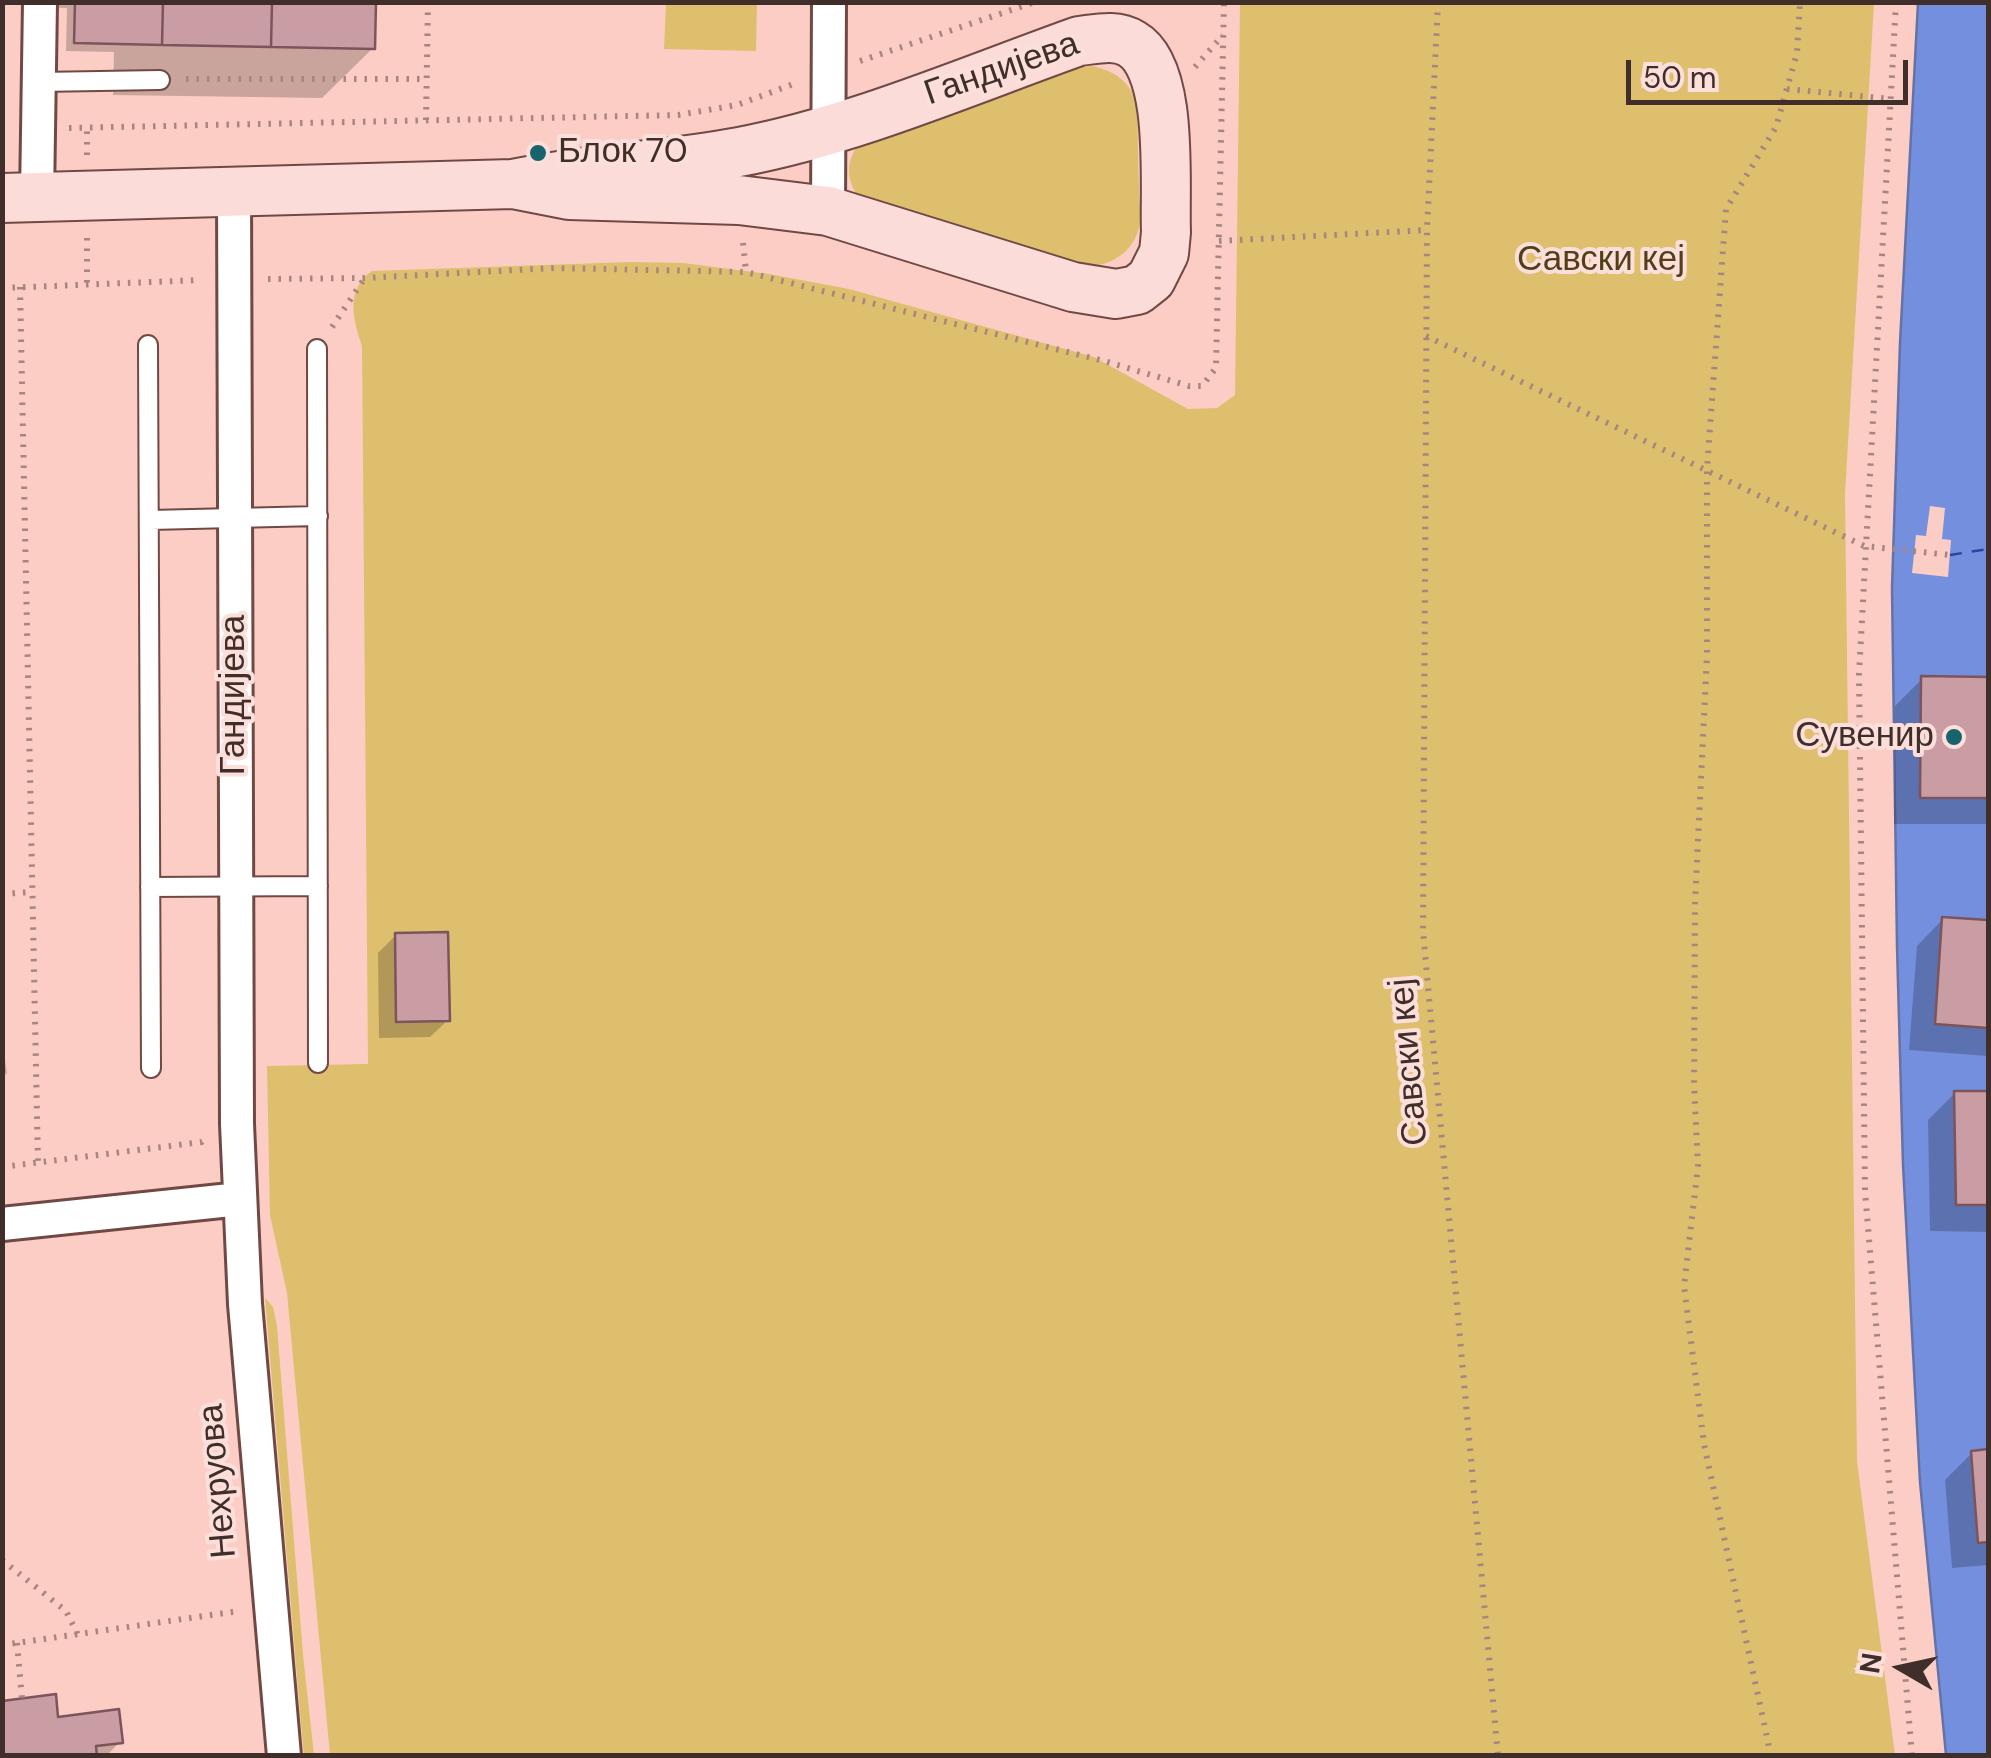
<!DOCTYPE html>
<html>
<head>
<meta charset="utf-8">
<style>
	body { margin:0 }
	#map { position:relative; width:1991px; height:1758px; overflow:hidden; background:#fccdc5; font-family:"DM Sans",sans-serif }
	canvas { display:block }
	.frame { position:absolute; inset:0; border:5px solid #402e2b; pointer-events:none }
	.north { position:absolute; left:1851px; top:1618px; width:100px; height:100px; -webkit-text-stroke:8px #fcdfda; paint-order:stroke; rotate:279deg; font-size:28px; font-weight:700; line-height:40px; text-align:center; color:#402e2b }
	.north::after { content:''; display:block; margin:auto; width:35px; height:45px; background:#402e2b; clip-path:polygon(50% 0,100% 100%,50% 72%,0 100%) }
	.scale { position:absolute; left:1626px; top:60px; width:282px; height:45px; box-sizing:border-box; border:5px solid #402e2b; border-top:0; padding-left:12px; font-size:30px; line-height:35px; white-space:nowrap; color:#402e2b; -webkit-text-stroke:8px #fcdfda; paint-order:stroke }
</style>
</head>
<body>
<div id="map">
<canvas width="1991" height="1758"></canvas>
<div class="frame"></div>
<div class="north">N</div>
<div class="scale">50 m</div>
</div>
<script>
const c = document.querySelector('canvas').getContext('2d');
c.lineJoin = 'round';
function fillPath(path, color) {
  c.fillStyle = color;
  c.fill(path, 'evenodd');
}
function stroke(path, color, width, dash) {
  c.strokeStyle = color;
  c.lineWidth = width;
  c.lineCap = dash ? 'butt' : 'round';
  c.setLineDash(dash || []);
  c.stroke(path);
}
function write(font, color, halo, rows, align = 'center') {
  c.font = font + ' "DM Sans",sans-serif';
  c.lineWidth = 8;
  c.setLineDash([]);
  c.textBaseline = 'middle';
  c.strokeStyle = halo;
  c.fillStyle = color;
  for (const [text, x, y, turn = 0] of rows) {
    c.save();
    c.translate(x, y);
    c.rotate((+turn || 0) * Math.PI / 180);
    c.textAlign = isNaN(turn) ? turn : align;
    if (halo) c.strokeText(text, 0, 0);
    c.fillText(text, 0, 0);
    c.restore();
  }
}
fillPath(new Path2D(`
	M 666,3 L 757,3 L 756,51 L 664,49 Z
	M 1240,3 L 1874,3 L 1845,494 L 1857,1461 L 1895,1755 L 330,1755 L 287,1293 L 270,1215 L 267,1066 L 368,1064 L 362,346 C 353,320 345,289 372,271 L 631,262 L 683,263 L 769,274 L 849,289 L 1094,357 L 1188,409 L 1217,408 L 1235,395 Z
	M 1092,66 C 1114,71 1130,81 1137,103 C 1138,132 1138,161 1139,189 C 1139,202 1142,216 1139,228 C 1133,252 1110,267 1086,266 L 909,216 L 857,195 C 846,177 846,161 859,144 L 1074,68 Z
	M 265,1298 L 273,1307 L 277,1326 L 303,1655 L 314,1755 L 304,1755 L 301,1724 Z`), '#debf6e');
const water = new Path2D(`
	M 1918,3 L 1988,3 L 1988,1756 L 1946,1755 L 1920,1482 L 1903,1165 L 1897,946 L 1892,588 L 1900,343 Z`);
fillPath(water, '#748fdd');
stroke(water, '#6472a8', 2.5);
fillPath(new Path2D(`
	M 1930,506 L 1945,508 L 1942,539 L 1951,540 L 1948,577 L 1912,573 L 1916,535 L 1926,536 Z`), '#fccdc5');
fillPath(new Path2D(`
	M 26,2 L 373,2 L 373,48 L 322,98 L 113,95 L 114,52 L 66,51 L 67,8 L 26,7 Z
	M 1922,679 L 1988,679 L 1988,824 L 1894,824 L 1895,706 Z
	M 1943,919 L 1988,923 L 1988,1056 L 1909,1050 L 1917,946 Z
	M 396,935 L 448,1020 L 430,1037 L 379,1038 L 378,953 Z
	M 2,1043 L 7,1073 L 2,1077 Z
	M 1955,1093 L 1988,1093 L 1988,1232 L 1930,1231 L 1928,1120 Z
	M 1988,1452 L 1988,1565 L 1952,1568 L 1945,1480 L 1972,1453 Z
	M 56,1720 L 120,1742 L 106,1756 L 2,1756 Z`), '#0003');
stroke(new Path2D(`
	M 1950,555 L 1988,549`), '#2d439f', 2.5, [12, 10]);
const building = new Path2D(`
	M 75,2 L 163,2 L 162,45 L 74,43 Z
	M 163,2 L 272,2 L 271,47 L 162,45 Z
	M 272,2 L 376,2 L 375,49 L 271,47 Z
	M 1921,676 L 1988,677 L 1988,798 L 1920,798 Z
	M 1942,917 L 1988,920 L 1988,1028 L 1935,1024 Z
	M 448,932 L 450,1021 L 396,1022 L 395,933 Z
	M 1954,1091 L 1988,1091 L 1988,1205 L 1956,1205 Z
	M 1988,1449 L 1988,1542 L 1978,1543 L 1971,1451 Z
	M 56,1694 L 58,1717 L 119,1709 L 123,1743 L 96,1746 L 97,1756 L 2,1756 L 2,1701 Z`);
fillPath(building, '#ca9da4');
stroke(building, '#7d545b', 2.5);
const lane = new Path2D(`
	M 39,82 L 160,80
	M 148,345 L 151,1068
	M 317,349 L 318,1063
	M 150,520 L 318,516
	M 150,887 L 318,886`);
const street = new Path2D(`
	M 234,191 L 237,1124 L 245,1304 L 284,1756
	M 37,197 L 40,2
	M 828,211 L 829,2
	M 2,1224 L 240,1199`);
const secondary = new Path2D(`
	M 2,198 L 513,184 C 588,168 664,166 739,152 C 855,130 967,81 1079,41 C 1097,39 1116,34 1132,44 C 1175,69 1164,187 1166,232 L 1164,253 L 1151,279 L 1137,290 L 1116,294 L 1073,287 L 828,211 L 739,200 L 569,195 L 513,184`);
stroke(lane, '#714944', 22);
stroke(street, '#714944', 38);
stroke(secondary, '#714944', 52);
stroke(new Path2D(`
	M 1438,2 L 1427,230 L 1423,931 L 1498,1756
	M 1896,2 L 1859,674 L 1865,1191 L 1912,1756
	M 860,61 L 1035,2
	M 1195,67 L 1223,35
	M 186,79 L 427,79
	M 1787,89 L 1891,99
	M 426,120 L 428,2
	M 69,128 L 678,115 L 737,105 L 796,83
	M 87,155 L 87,126
	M 87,238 L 87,287
	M 1219,241 L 1427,230
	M 743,243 L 746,272
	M 268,279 L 364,278 L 554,268 L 746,272 L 1104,361 L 1189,386 L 1202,386 L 1216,368 L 1224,2
	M 20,287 L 38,1164
	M 2,288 L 201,280
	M 332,327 L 364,279
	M 1426,336 L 1864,546 L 1950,555
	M 2,894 L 32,892
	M 2,1167 L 202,1142 L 205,1139
	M 2,1560 L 66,1611 L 78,1635
	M 17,1643 L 22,1699
	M 2,1645 L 239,1611
	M 1771,1756 L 1704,1444 L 1684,1286 L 1698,1166 L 1694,1083 L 1695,903 L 1707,655 L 1707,469 L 1726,209 L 1776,127 L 1797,53 L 1800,2`), '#a88680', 6, [2.5, 8]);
stroke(lane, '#fff', 18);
stroke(street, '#fff', 32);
stroke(secondary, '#fcdcd8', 48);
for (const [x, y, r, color] of [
	[538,153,10,"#18646e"],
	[1954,737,10,"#18646e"]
]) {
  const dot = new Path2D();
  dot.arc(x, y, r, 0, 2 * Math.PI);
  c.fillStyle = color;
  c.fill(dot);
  stroke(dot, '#fcdfda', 4);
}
write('35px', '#402e2b', '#fcdfda', [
	["Гандијева",1002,70,-19],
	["Гандијева",235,695,-90],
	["Савски кеј",1410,1062,-95],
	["Нехруова",219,1481,-95]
]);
write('35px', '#402e2b', '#fcdfda', [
	["Блок 70",558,153],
	["Сувенир",1934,737,"right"]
], 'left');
write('35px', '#4f4017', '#fcdfda', [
	["Савски кеј",1601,261]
]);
</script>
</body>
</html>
